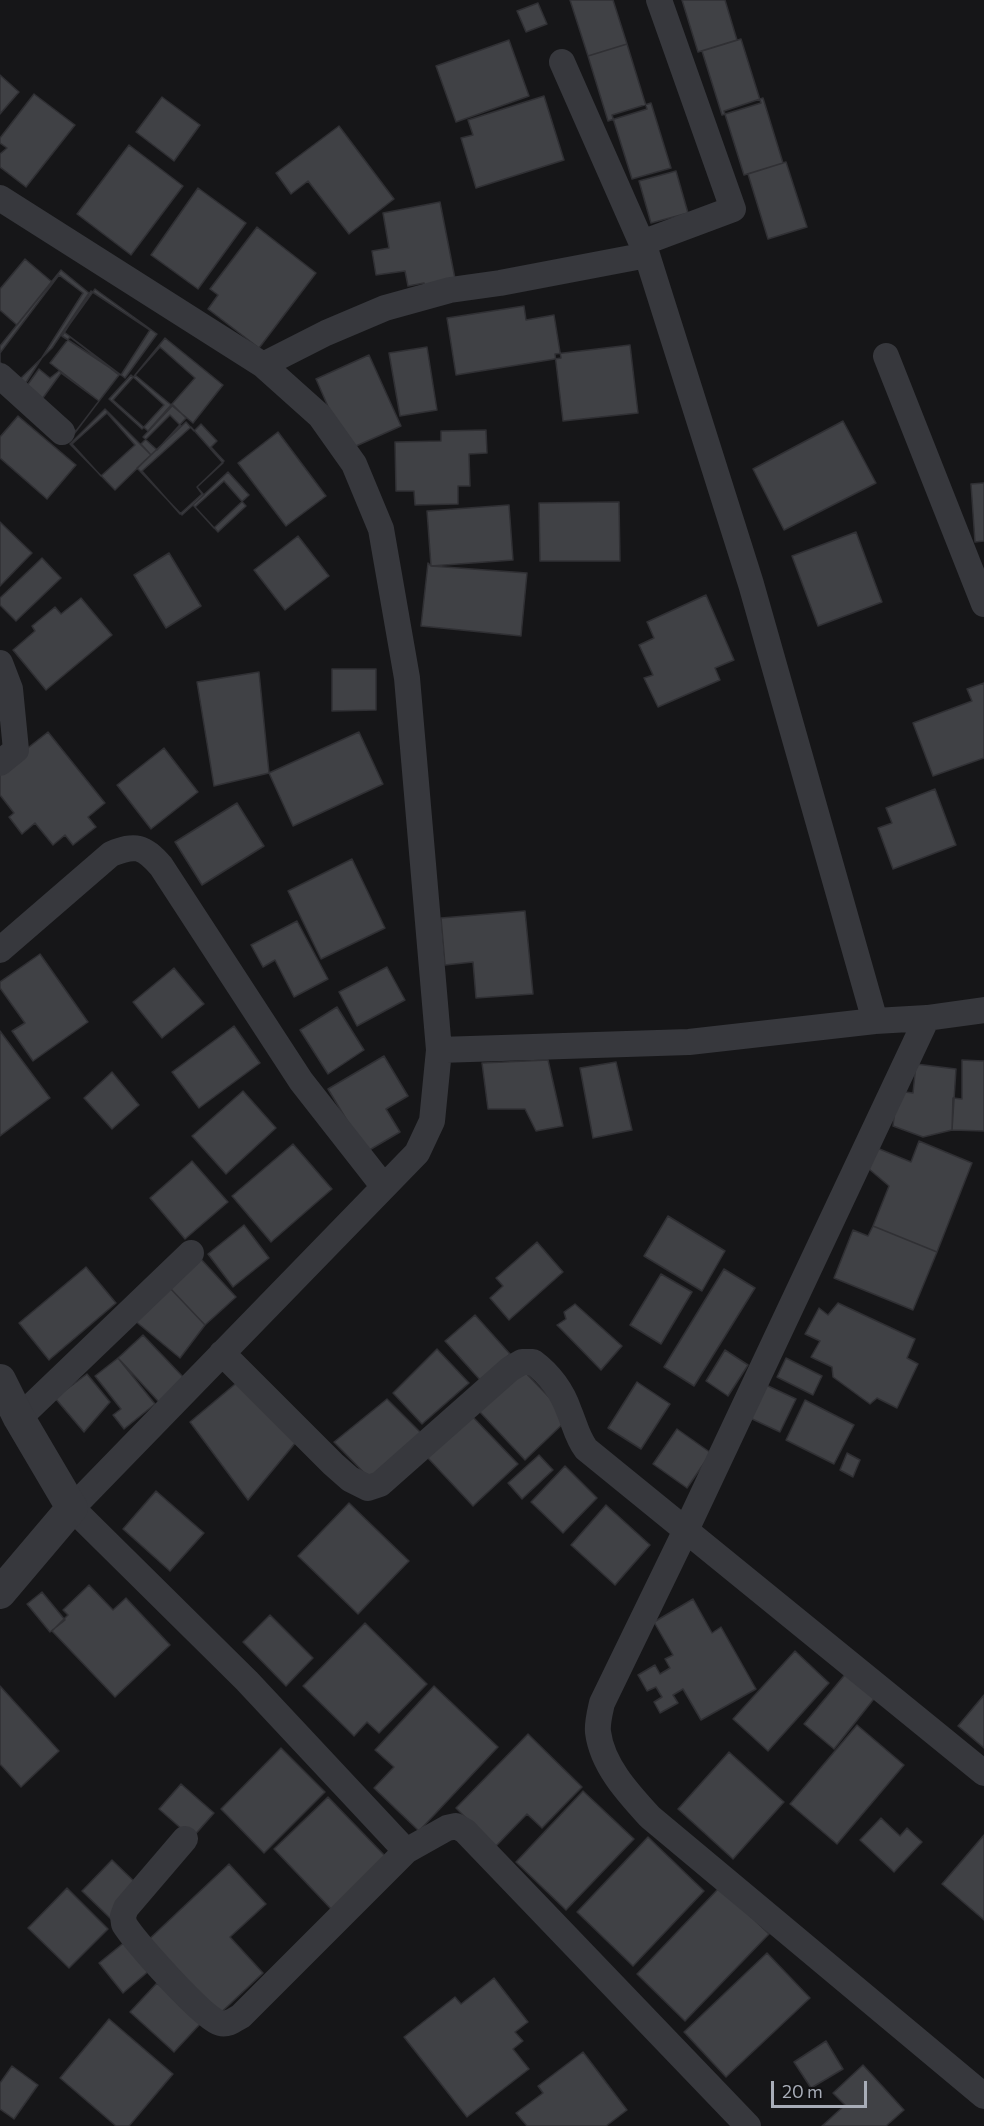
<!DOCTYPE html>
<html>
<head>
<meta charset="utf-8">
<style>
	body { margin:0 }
	#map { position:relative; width:984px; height:2126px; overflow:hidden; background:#161618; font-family:Commissioner,sans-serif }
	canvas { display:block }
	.scale { position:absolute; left:771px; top:2081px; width:96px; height:27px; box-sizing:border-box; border:3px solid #a8adb8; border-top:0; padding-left:8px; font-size:18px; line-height:21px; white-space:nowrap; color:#a8adb8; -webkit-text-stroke:4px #111113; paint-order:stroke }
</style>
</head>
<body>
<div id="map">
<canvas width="984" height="2126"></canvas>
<div class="scale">20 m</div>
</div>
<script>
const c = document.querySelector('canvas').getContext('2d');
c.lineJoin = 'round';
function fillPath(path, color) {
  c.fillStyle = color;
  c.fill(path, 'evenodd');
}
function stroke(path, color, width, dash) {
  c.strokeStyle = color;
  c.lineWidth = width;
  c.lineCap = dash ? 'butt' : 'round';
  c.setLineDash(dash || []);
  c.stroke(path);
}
const building = new Path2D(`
	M 570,0 L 613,0 L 627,44 L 588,56 Z
	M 682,0 L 725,0 L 737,40 L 698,52 Z
	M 538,3 L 547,24 L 526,32 L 517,11 Z
	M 741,39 L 761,103 L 722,115 L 702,51 Z
	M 509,40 L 529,96 L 456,122 L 436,66 Z
	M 627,44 L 647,109 L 608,121 L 588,56 Z
	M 0,75 L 19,92 L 0,114 Z
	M 34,94 L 75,125 L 26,187 L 0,167 L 0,154 L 7,148 L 0,143 L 0,138 Z
	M 544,96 L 564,160 L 476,188 L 461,138 L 473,135 L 468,120 Z
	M 162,97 L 200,125 L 174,161 L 136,132 Z
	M 763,98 L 783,163 L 744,175 L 724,111 Z
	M 651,103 L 671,168 L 632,179 L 612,115 Z
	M 339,126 L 394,199 L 349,234 L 308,181 L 291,194 L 276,173 Z
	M 129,145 L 183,186 L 131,255 L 77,214 Z
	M 786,162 L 807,227 L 768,239 L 748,174 Z
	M 676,171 L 688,213 L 651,223 L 639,181 Z
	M 198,188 L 246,223 L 198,289 L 151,255 Z
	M 440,202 L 457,289 L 426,294 L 424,283 L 408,286 L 405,271 L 376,275 L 372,251 L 389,248 L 383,213 Z
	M 257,227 L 316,273 L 259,348 L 208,309 L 218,295 L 210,289 Z
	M 25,259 L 52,282 L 17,325 L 0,310 L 0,289 Z
	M 61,270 L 89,293 L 52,348 L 18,381 L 0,367 L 0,346 Z
	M 59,275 L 83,293 L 22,389 L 0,362 L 0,353 Z
	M 95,289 L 157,334 L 125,378 L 64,332 Z
	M 91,291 L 150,330 L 121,375 L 62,336 Z
	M 524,306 L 526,320 L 554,315 L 561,358 L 456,375 L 447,318 Z
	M 70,337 L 119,375 L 99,401 L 50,363 Z
	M 165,338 L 223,385 L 193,423 L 135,375 Z
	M 630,345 L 638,413 L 563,421 L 555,354 Z
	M 160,347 L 195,378 L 148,431 L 113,400 Z
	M 427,347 L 437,410 L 400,416 L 389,353 Z
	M 369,355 L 401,426 L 347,450 L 316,379 Z
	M 39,369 L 50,378 L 59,371 L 99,401 L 76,431 L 23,391 Z
	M 61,373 L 99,401 L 74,434 L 37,406 Z
	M 131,375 L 164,405 L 142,429 L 109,399 Z
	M 173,405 L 186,418 L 157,450 L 143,437 Z
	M 105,409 L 151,455 L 115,490 L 70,444 Z
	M 107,413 L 135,445 L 101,476 L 72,444 Z
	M 170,415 L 181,426 L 151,455 L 141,444 Z
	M 18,416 L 76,465 L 47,499 L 0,458 L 0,437 Z
	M 843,421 L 876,483 L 784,530 L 753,469 Z
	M 186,422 L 194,431 L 201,424 L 217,441 L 211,447 L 224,461 L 197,487 L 204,495 L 182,515 L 137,468 Z
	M 191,427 L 223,463 L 197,487 L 202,494 L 180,514 L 142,471 Z
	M 486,430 L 487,453 L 469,454 L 470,486 L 458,486 L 458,504 L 415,505 L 414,491 L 396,491 L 395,442 L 441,441 L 441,431 Z
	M 278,432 L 326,496 L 286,526 L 238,463 Z
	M 228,472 L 249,495 L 214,528 L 193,505 Z
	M 224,481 L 246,506 L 218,532 L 195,507 Z
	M 984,483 L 984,541 L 975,542 L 971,484 Z
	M 619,502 L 620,561 L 540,561 L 539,503 Z
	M 509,505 L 513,560 L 431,566 L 427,511 Z
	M 0,522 L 32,553 L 0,586 Z
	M 856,532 L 882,602 L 818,626 L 792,556 Z
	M 298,536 L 329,576 L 285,610 L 254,570 Z
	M 169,553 L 201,606 L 166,628 L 134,575 Z
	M 42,558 L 61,578 L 16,621 L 0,605 L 0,598 Z
	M 428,563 L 431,566 L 527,573 L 521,636 L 421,626 Z
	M 706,595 L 734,660 L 715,668 L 720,680 L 658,707 L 644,678 L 653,675 L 639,645 L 654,638 L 647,622 Z
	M 81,598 L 112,635 L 46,690 L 13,650 L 35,631 L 32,626 L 55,607 L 61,614 Z
	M 332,669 L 376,669 L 376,710 L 332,711 Z
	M 259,672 L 269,773 L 214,786 L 197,682 Z
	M 984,683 L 984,758 L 933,776 L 913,723 L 972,701 L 967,689 Z
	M 48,732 L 105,803 L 88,817 L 96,827 L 73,845 L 65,835 L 53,845 L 35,823 L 22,834 L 9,817 L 14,813 L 0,795 L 0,770 Z
	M 359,732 L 383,784 L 293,826 L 269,773 Z
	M 164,748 L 198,792 L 151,829 L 117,785 Z
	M 935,789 L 956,845 L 893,869 L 878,828 L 892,823 L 886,808 Z
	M 237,803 L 264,846 L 202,885 L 175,842 Z
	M 352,859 L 385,928 L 321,959 L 288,891 Z
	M 525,911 L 533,994 L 476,998 L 473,962 L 445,965 L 441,918 Z
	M 297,921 L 328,979 L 294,997 L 275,960 L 263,967 L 251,945 Z
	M 40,954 L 88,1022 L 33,1061 L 12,1031 L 25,1023 L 0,988 L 0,982 Z
	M 387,967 L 405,1000 L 357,1026 L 339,992 Z
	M 174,968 L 204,1004 L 162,1038 L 133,1002 Z
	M 337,1007 L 364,1050 L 328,1074 L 300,1030 Z
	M 234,1026 L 260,1063 L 199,1108 L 172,1072 Z
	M 0,1031 L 50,1098 L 0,1136 Z
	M 384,1056 L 408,1096 L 386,1109 L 400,1132 L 366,1152 L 328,1089 Z
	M 548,1060 L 563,1126 L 536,1131 L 525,1109 L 488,1109 L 482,1063 Z
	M 962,1060 L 984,1061 L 984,1131 L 952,1130 L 953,1098 L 962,1099 Z
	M 616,1062 L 632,1130 L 593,1138 L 580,1068 Z
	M 916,1064 L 956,1069 L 952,1130 L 923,1137 L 893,1126 L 897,1091 L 913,1093 Z
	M 112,1072 L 139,1105 L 112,1129 L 84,1098 Z
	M 243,1091 L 276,1128 L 226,1174 L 192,1136 Z
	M 919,1141 L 972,1163 L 937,1252 L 873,1226 L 889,1186 L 869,1169 L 877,1148 L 911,1162 Z
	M 293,1144 L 332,1189 L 271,1242 L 232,1196 Z
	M 192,1161 L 228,1202 L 185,1239 L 150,1198 Z
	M 668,1216 L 725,1251 L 702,1291 L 644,1256 Z
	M 244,1225 L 269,1258 L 233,1287 L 208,1254 Z
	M 873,1226 L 937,1252 L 913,1310 L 834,1278 L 853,1230 L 868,1236 Z
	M 537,1242 L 563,1272 L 509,1320 L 490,1298 L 503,1286 L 496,1278 Z
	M 200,1258 L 236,1297 L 205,1325 L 169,1287 Z
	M 86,1267 L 116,1303 L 49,1360 L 19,1323 Z
	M 724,1269 L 755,1288 L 694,1386 L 664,1367 Z
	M 661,1274 L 692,1292 L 661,1344 L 630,1325 Z
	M 169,1287 L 205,1325 L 180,1358 L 134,1320 Z
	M 838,1303 L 915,1339 L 907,1358 L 918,1364 L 897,1408 L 877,1398 L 870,1404 L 833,1377 L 832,1367 L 811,1357 L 820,1341 L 805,1334 L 819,1308 L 828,1315 Z
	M 575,1304 L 622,1346 L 601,1370 L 557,1325 L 566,1319 L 564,1312 Z
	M 475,1315 L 510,1354 L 481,1381 L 445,1341 Z
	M 143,1335 L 185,1379 L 159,1402 L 118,1358 Z
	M 437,1349 L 469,1383 L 422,1424 L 393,1393 Z
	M 725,1350 L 748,1365 L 728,1396 L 706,1381 Z
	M 118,1358 L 155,1404 L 124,1429 L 113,1415 L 121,1409 L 95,1376 Z
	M 786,1358 L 822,1376 L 813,1395 L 777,1377 Z
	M 523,1370 L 569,1418 L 525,1460 L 479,1411 Z
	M 87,1374 L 110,1402 L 84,1432 L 55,1398 Z
	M 240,1380 L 296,1442 L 248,1500 L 190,1422 Z
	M 637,1382 L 670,1404 L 641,1449 L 608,1428 Z
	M 766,1385 L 796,1399 L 780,1432 L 750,1418 Z
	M 387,1399 L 423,1435 L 373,1482 L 334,1442 Z
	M 805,1400 L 854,1425 L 834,1464 L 786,1440 Z
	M 471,1415 L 518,1464 L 473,1506 L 427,1457 Z
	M 677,1429 L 711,1453 L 687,1488 L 653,1464 Z
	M 847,1453 L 860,1460 L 853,1477 L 840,1470 Z
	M 539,1455 L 553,1470 L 522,1499 L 508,1483 Z
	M 565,1466 L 597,1498 L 563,1533 L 531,1502 Z
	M 156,1491 L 204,1533 L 170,1571 L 123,1529 Z
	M 349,1503 L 409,1561 L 358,1614 L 298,1556 Z
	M 606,1505 L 650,1545 L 615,1585 L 571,1545 Z
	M 89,1585 L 113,1610 L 126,1598 L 170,1645 L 115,1697 L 52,1631 L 68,1615 L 63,1610 Z
	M 42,1592 L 65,1620 L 50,1632 L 27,1604 Z
	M 693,1599 L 712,1633 L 721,1627 L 756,1689 L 701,1720 L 683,1689 L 673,1695 L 678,1703 L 660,1713 L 654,1702 L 662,1697 L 656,1687 L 647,1691 L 638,1675 L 655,1665 L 660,1674 L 670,1668 L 665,1659 L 673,1655 L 654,1622 Z
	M 270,1615 L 313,1658 L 286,1686 L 243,1642 Z
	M 365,1623 L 427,1684 L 379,1733 L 367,1722 L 354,1736 L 303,1686 Z
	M 795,1651 L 829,1683 L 768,1751 L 733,1719 Z
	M 848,1671 L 877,1695 L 834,1749 L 804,1724 Z
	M 0,1686 L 59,1751 L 21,1787 L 0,1764 Z
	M 434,1686 L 498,1747 L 419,1831 L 374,1788 L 394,1767 L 375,1750 Z
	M 984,1695 L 984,1748 L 958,1726 Z
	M 857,1725 L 904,1765 L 837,1844 L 790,1804 Z
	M 528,1734 L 582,1787 L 542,1828 L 527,1814 L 495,1847 L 456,1808 Z
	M 281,1748 L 325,1792 L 264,1853 L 221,1809 Z
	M 729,1752 L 784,1802 L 733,1859 L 678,1809 Z
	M 181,1784 L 214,1813 L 192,1838 L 159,1809 Z
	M 583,1791 L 634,1839 L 566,1910 L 516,1862 Z
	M 328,1797 L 387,1858 L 333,1911 L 274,1849 Z
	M 881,1818 L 900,1836 L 907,1828 L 922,1842 L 894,1872 L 860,1840 Z
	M 984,1835 L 984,1920 L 942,1884 Z
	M 648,1837 L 704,1891 L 633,1966 L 577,1912 Z
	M 112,1860 L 141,1888 L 111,1919 L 82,1891 Z
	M 229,1864 L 266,1904 L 230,1937 L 263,1973 L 214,2019 L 144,1944 Z
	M 720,1887 L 769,1934 L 685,2021 L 637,1974 Z
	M 67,1888 L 108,1929 L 69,1968 L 28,1928 Z
	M 126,1941 L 150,1970 L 123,1993 L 99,1963 Z
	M 767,1953 L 810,1998 L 726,2077 L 684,2032 Z
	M 494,1978 L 528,2022 L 515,2032 L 523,2041 L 513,2049 L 529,2069 L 467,2117 L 404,2037 L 455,1997 L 461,2004 Z
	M 157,1983 L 201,2023 L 174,2052 L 130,2012 Z
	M 109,2019 L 173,2074 L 129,2126 L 116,2126 L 60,2078 Z
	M 826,2041 L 843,2069 L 811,2088 L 794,2062 Z
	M 583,2052 L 627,2110 L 606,2126 L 527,2126 L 516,2113 L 543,2093 L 538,2086 Z
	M 863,2065 L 904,2110 L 886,2126 L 822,2126 L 845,2105 L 833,2093 Z
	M 12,2066 L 38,2085 L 14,2119 L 0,2109 L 0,2083 Z`);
fillPath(building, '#404145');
stroke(building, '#303034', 1.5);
stroke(new Path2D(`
	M 562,62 L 647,255 L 751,584 L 875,1021
	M 0,198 L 263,365 L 320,416 L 354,464 L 381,529 L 407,678 L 439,1050 L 432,1121 L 417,1153 L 72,1508 L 247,1681 L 406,1851 L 447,1828 L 456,1826 L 465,1831 L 748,2126
	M 642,243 L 733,209 L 659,0
	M 886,356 L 984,604
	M 263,365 L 326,333 L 385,308 L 450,290 L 500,283 L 647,255
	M 0,376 L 62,432
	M 0,663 L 10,689 L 16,750 L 0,763
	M 0,950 L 111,854 C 136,844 143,846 161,866 L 301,1081 L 384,1187
	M 927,1018 L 686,1530 L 602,1703 C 600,1712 597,1723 598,1732 C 602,1765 628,1793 650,1817 L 984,2096
	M 439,1050 L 689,1042 L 875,1021 L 927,1018 L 984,1010
	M 222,1353 L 333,1464 L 350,1479 L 368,1488 L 380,1484 L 510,1369 L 522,1362 L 533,1362 C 549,1374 562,1391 569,1411 C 575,1425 577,1437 586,1449 L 984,1773
	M 19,1418 L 191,1253
	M 185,1839 L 126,1908 L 123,1916 L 124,1924 C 134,1940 204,2020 220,2023 C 228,2025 234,2020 241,2016 L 406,1851`), '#37383d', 26);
stroke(new Path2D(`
	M 0,1380 L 19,1418 L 72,1508 L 0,1593`), '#37383d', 32);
</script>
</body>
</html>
